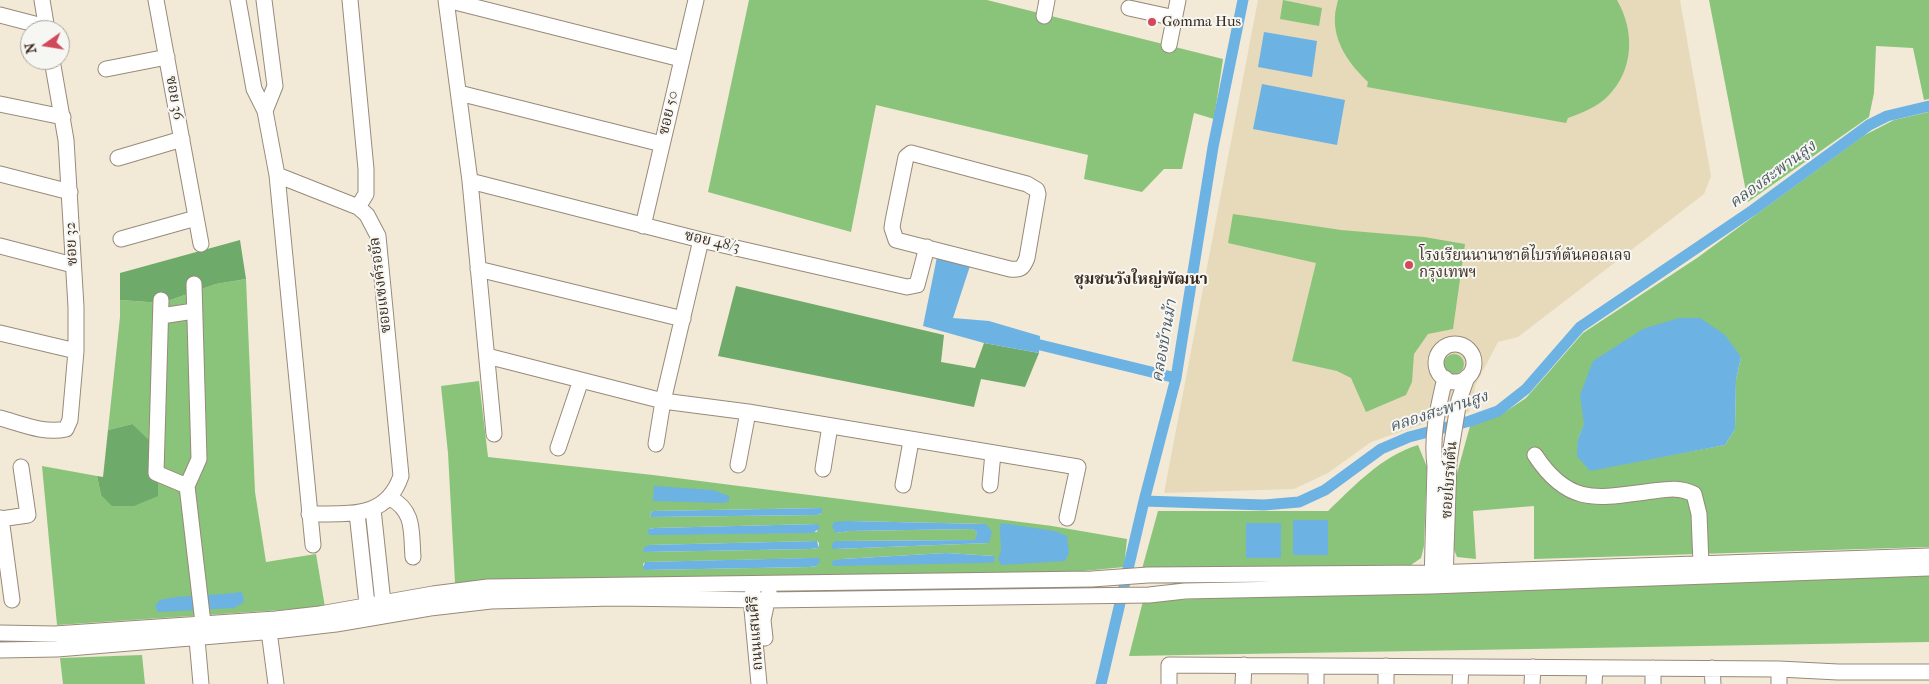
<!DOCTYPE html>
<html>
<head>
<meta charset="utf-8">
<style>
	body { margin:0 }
	#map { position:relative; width:1929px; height:684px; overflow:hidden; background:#f3e9d7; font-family:"IM FELL French Canon",serif }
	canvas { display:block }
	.north { position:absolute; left:20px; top:20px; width:50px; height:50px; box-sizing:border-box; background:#f6f6f2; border:1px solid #aba49d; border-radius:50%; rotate:257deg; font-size:14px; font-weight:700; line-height:20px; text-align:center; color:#3b2a1e }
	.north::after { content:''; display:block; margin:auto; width:18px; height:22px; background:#d1495b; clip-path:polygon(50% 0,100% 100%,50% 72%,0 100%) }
</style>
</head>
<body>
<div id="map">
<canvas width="1929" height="684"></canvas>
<div class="north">N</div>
</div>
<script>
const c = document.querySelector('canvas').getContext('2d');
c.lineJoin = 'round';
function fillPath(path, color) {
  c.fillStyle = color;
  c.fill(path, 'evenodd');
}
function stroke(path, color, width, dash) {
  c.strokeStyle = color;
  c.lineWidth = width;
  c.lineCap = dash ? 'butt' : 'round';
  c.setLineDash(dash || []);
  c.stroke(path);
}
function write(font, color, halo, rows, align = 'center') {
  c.font = font + ' "IM FELL French Canon","Noto Serif Thai",serif';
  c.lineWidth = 4;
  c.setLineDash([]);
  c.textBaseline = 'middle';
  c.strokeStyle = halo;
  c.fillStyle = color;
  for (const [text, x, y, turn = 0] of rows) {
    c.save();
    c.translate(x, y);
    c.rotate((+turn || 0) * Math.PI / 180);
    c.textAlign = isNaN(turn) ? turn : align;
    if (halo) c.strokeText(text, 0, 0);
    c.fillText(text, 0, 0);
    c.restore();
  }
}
fillPath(new Path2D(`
	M 1258,0 L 1680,0 L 1711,176 L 1704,194 L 1518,337 L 1498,342 L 1476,384 L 1469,412 L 1429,422 L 1371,442 L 1328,473 L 1294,489 L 1164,493 Z`), '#e6daba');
fillPath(new Path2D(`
	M 749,0 L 987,0 L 1223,59 L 1214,119 L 1194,113 L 1182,169 L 1164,169 L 1142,192 L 1084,179 L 1088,155 L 876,105 L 851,232 L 708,192 Z
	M 1283,0 L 1322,8 L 1319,26 L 1280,19 Z
	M 1338,0 L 1617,0 C 1635,31 1634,70 1608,96 C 1597,107 1582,113 1568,118 L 1566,123 L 1367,87 L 1368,82 C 1350,65 1333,42 1335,16 C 1335,11 1337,5 1338,0 Z
	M 1709,0 L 1929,0 L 1929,99 L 1924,100 L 1913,48 L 1876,46 L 1874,93 L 1869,117 L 1748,202 Z
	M 1929,112 L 1929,547 L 1534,559 L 1534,506 L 1473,511 L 1476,559 L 1457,557 L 1453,547 L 1456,477 L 1470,426 L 1505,412 L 1526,398 L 1583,333 L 1697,258 L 1863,136 L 1894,120 ZM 1741,357 L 1736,380 L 1735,429 L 1725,445 L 1590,470 L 1578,439 L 1584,425 Z
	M 1233,214 L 1341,230 L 1424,237 L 1465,244 L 1453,329 L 1428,334 L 1414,354 L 1412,382 L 1406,395 L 1366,412 L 1351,378 L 1337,371 L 1292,361 L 1316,263 L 1228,243 Z
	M 246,279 L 255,492 L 266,562 L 316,554 L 325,607 L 57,625 L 42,466 L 97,476 L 101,495 L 132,424 L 108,430 L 120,317 L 120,300 L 162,303 L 216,284 Z
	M1444 364a10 10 0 1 1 20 0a10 10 0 1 1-20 0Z
	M 479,381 L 488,457 L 653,475 L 1052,526 L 1127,539 L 1124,567 L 1073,572 L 629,580 L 477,581 L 455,583 L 448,453 L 441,386 ZM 821,508 L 822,513 L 817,515 L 651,517 L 650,514 L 653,511 ZM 849,521 L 986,524 L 989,543 L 835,549 L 835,541 L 976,540 L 977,532 L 972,529 L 849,531 L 836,533 ZM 818,524 L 817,532 L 649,529 L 654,528 ZM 817,541 L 819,543 L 819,548 L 810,549 L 643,552 L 648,545 ZM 946,553 L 995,556 L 873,564 L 833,565 L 842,559 ZM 819,558 L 816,566 L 810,567 L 645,570 L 643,564 L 645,562 Z
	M 1418,445 L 1427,467 L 1424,546 L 1421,558 L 1411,565 L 1142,569 L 1158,511 L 1328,511 C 1355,485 1382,456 1418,445 Z
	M 1929,573 L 1929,642 L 1129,656 L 1143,601 L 1830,575 Z
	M 142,655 L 145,684 L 63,684 L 60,658 Z`), '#89c47a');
fillPath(new Path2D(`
	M 240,240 L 246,279 L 216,284 L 162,303 L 120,300 L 120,273 Z
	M 736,286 L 944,335 L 941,362 L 975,368 L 984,343 L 1039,353 L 1025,387 L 981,379 L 974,407 L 718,356 Z
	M 132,424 L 151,442 L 158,473 L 158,496 L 134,506 L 112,506 L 101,495 L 97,476 L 103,477 L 108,430 Z`), '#6eaa6a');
fillPath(new Path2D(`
	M 1264,32 L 1317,41 L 1312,77 L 1258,67 Z
	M 1262,84 L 1345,100 L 1337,145 L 1253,129 Z
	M 937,257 L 970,266 L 953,318 L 989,321 L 1040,336 L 1039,353 L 984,343 L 923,326 Z
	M 1679,318 L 1700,318 L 1725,335 L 1741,357 L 1736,380 L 1735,429 L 1725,445 L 1590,471 L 1577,456 L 1578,439 L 1584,424 L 1580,395 L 1593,361 L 1643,329 Z
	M 654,486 L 713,490 L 729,496 L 729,501 L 723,503 L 653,501 Z
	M 822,508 L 822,513 L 817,515 L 651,517 L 650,514 L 653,511 Z
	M 1293,520 L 1328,520 L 1328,555 L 1293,555 Z
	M 849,521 L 986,524 L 992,532 L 989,543 L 835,549 L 832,548 L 832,544 L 835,541 L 975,540 L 977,532 L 972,529 L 849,531 L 836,533 L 832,527 L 834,522 Z
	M 1001,523 L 1055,531 L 1067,536 L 1069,553 L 1065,561 L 1001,565 L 998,559 C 1005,547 997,536 1001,523 Z
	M 1246,523 L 1281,523 L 1281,558 L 1246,558 Z
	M 818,524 L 820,528 L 813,533 L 650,535 L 647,533 L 649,529 L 654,528 Z
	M 817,541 L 819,548 L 810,549 L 643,552 L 644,548 L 648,545 Z
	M 946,553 L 995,556 L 994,562 L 982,563 L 833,566 L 832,561 L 842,559 Z
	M 810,558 L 819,558 L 820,562 L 816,566 L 810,567 L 645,570 L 643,568 L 645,562 Z
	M 242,592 L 244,602 L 234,608 L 158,612 L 155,606 L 160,600 C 187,594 215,596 242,592 Z`), '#6cb2e3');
stroke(new Path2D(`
	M 1024,341 L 1176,378
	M 1144,501 L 1264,505 L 1299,502 L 1325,490 L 1381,449 L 1409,437 L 1470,421 L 1498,411 L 1526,389 L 1580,327 L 1753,210 L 1869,125 L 1887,116 L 1929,106
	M 1101,684 L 1144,501 L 1176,378 L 1213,147 L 1243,0`), '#6cb2e3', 11);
const minor = new Path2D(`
	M 42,0 L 47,30
	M 156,0 L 201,244
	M 238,0 L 254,89 L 265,111 L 277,175 L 358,207 L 367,215 L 378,236 L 401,476 C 386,520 348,513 309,514
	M 264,0 L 275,86 L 265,111
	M 350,0 L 366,169 L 366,194 L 358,207
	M 446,0 L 470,181 L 494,434
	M 447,0 L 681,59
	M 1129,8 L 1175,18
	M 0,15 L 46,27
	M 1044,16 L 1047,0
	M 1169,45 L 1178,0
	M 106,69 L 167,57
	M 459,93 L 662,144
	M 0,104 L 63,117
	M 911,153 L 1027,184 L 1037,190 L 1038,194 L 1027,258 C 1023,268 1021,270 1010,269 L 896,240 L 892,228 L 893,221 L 906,157 Z
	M 118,158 L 182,139
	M 0,174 L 70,192
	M 277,175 L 313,545
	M 470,181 L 701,240 L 907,287 L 917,285 L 927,247
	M 643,226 L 696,0
	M 121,239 L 196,218
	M 0,246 L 73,265
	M 478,269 L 683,319
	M 161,300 L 156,473 L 187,486 L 203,623
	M 161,316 L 194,311
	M 0,333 L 76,351
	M1436 363a19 19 0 1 1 38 0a19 19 0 1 1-38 0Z
	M 487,356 L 663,401 L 748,412 L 1078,467 L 1067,518
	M 0,418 C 22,424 44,434 66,429 L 70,420 L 76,351 L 76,307 L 66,140 L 52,60
	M 656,444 L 663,401 L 701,240
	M 558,448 L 581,380
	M 1535,455 C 1569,507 1598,498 1653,491 C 1668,489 1680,487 1694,494 L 1699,514 L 1701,564
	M 738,465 L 748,412
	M 823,469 L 830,426
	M 903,485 L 911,441
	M 990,485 L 993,453
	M 187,486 L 199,459 L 194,284
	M 390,498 C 415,511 411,532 413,557
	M 373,509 L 384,612
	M 357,513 L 368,613
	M 1,518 L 12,600
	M 0,519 L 28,515 L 21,467
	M 1445,581 L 1449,461 L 1459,400 L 1467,377
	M 1432,583 L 1435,466 C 1431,436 1438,408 1445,378
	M 753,591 L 751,599 L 759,684
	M 196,628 L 201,684
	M 269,631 L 276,684
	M 0,633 L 55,634 L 276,619 L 320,614 L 433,594 L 488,587 L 1092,579 L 1148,575 L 1432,573 L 1929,556
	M 765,638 L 763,620 L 769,592
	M 0,650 L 57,649 L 275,631 L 336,624 L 430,608 L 491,601 L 614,598 L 766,600 L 1149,595 L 1185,591 L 1431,586 L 1929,568
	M 1712,668 L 1713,684
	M 1169,684 L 1169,665 L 1779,669 L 1838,672 L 1929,672
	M 1243,684 L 1244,665
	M 1316,684 L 1316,666
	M 1386,684 L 1386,666
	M 1460,684 L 1461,667
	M 1532,684 L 1533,667
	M 1594,684 L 1595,668
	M 1653,684 L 1653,668
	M 1779,684 L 1779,669`);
stroke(minor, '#978a7a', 17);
stroke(minor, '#fff', 15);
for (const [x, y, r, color] of [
	[1152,22,5,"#d1495b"],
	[1409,265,5,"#d1495b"]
]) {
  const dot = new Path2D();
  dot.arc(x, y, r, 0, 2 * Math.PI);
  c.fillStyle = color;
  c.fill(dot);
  stroke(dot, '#f6f6f2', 2);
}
write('15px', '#3b2a1e', '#f6f6f2', [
	["Gømma Hus",1162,22],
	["โรงเรียนนานาชาติไบรท์ตันคอลเลจ",1419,256],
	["กรุงเทพฯ",1419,273]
], 'left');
write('15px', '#3b2a1e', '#f6f6f2', [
	["ซอย 36",174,98,80],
	["ซอย 50",669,113,-77],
	["ซอย 48/3",712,242,13],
	["ซอย 32",72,244,-93],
	["ซอยแซงค์รอยัล",381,285,-97],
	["ซอยไบรท์ตัน",1450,480,-86],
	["ถนนแสนศิริ",756,633,-94]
]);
write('italic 16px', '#4c5a63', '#f6f6f2', [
	["คลองสะพานสูง",1773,175,-36],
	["คลองบ้านม้า",1165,341,-80],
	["คลองสะพานสูง",1439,412,-18]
]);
write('bold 16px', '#3b2a1e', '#f6f6f2', [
	["ชุมชนวังใหญ่พัฒนา",1141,280]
]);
</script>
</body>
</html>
